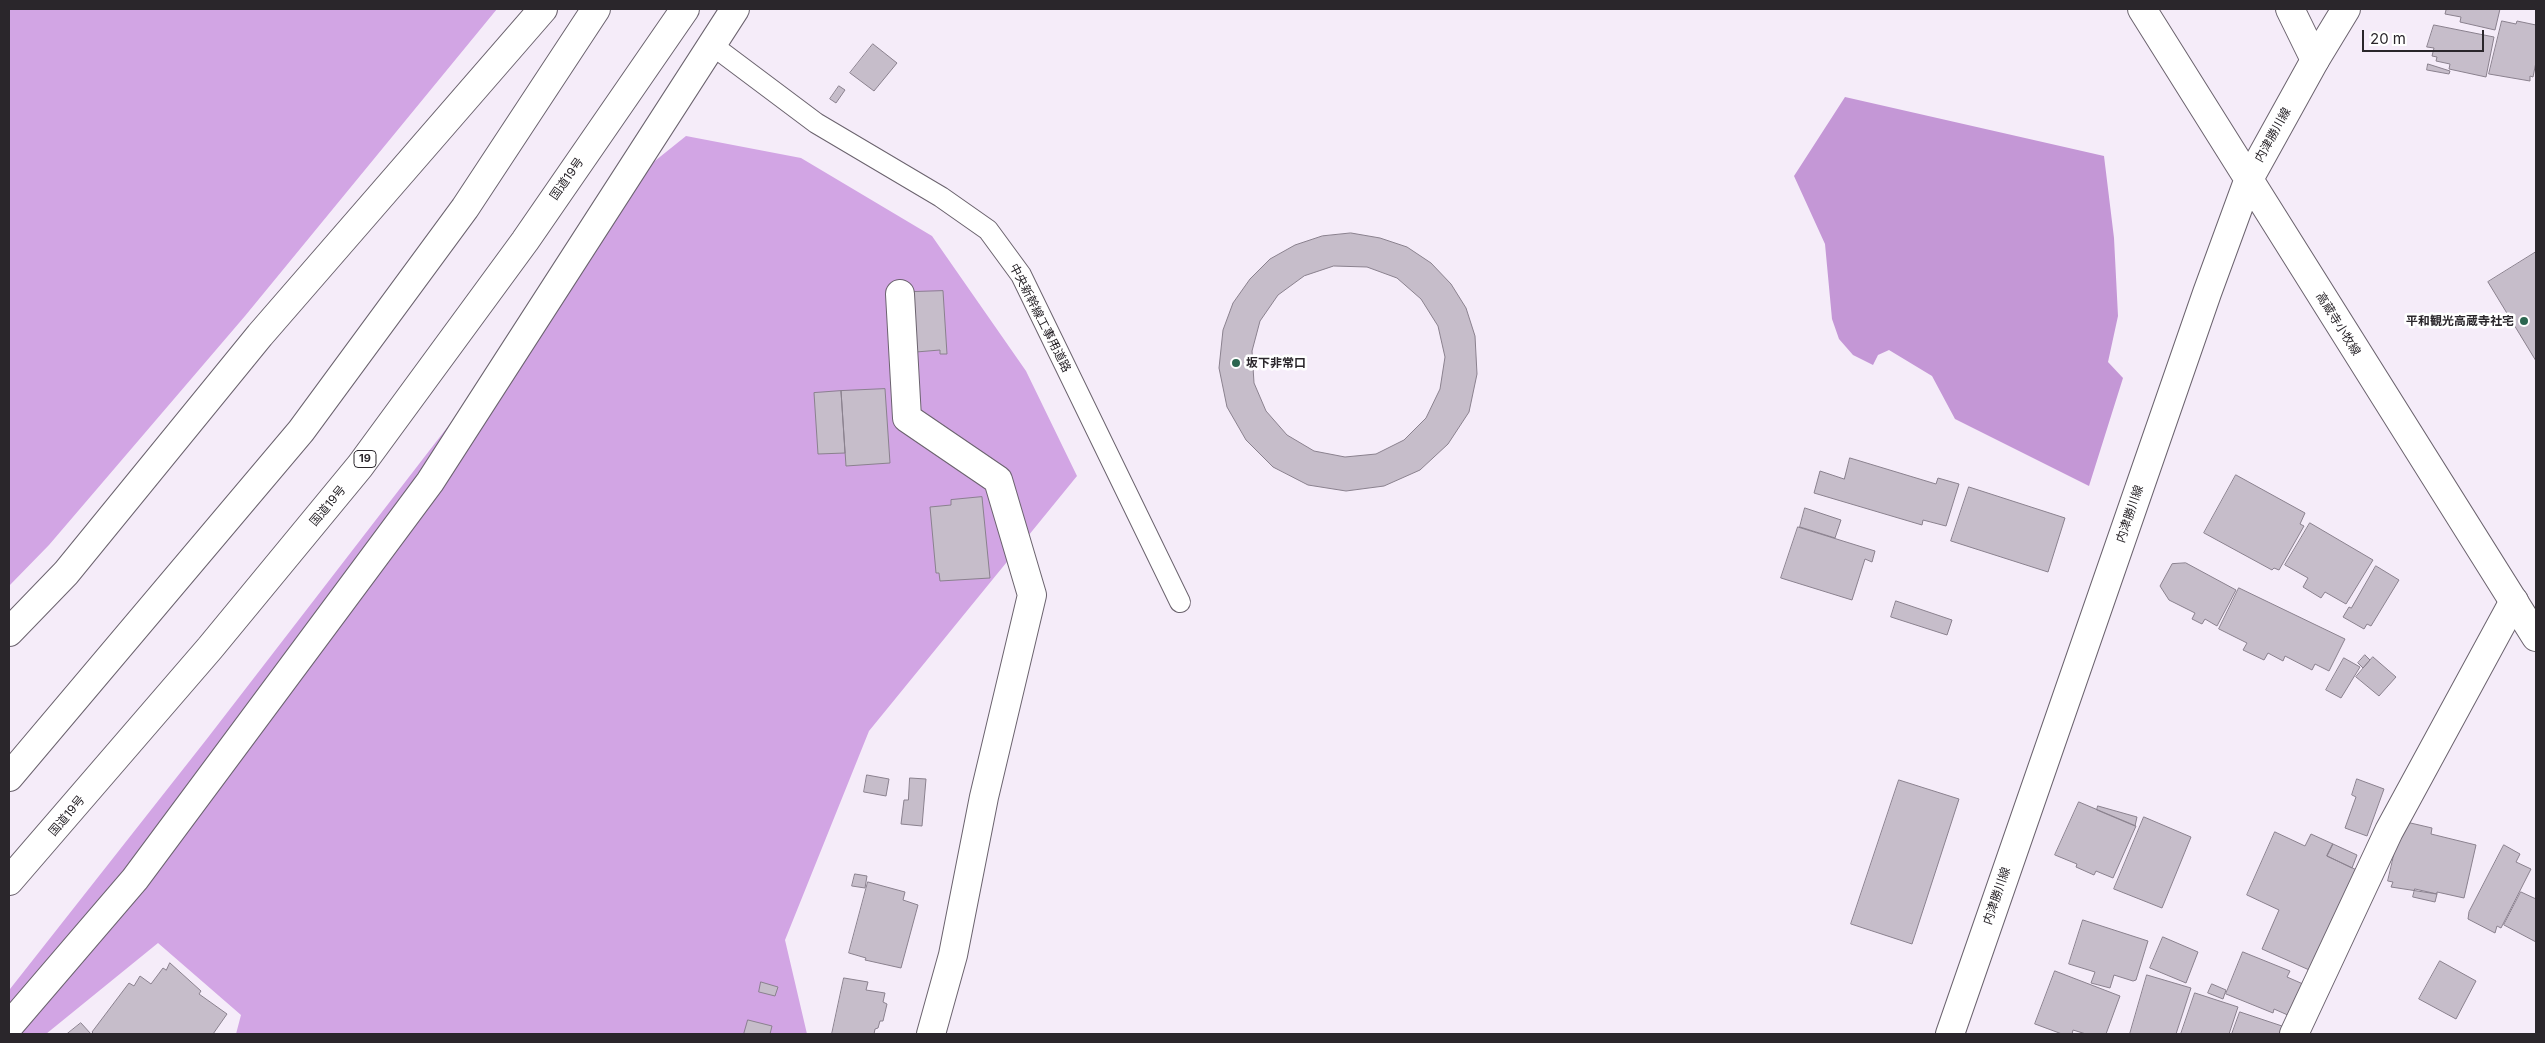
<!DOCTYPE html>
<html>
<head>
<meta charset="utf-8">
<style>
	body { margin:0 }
	#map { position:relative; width:2545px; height:1043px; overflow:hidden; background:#f5ecf9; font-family:Inter,sans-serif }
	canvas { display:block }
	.frame { position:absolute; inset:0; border:10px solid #2a262b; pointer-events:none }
	.scale { position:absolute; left:2362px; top:30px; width:122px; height:22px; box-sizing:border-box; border:2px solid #2a262b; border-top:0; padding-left:6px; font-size:15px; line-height:18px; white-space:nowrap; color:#2a262b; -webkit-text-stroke:4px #fff; paint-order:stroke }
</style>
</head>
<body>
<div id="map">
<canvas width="2545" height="1043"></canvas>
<div class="frame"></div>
<div class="scale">20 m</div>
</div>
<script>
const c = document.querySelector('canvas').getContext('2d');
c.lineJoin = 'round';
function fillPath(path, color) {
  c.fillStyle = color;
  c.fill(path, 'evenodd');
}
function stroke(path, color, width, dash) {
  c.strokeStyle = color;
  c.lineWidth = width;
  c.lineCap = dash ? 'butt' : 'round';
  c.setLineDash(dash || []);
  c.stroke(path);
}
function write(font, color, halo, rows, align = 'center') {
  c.font = font + ' Inter,"Noto Sans JP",sans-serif';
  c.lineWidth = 5;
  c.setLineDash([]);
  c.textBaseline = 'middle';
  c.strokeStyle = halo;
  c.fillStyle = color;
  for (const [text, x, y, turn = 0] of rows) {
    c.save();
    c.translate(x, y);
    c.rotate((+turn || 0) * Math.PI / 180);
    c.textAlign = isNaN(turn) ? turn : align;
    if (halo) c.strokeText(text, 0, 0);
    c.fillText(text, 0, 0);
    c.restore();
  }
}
fillPath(new Path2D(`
	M 9,9 L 497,9 L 245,316 L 49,545 L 9,586 Z
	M 686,136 L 801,158 L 932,236 L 1026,371 L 1077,476 L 869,731 L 785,940 L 807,1034 L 236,1034 L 241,1015 L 158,943 L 46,1034 L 9,1034 L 10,989 L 206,740 L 473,394 L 590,213 Z`), '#d2a5e4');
fillPath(new Path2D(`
	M 1845,97 L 2104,156 L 2114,238 L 2118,316 L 2108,362 L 2123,378 L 2089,486 L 1955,419 L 1932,376 L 1889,350 L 1878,355 L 1873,365 L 1853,355 L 1839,339 L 1832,319 L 1825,244 L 1794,176 Z`), '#c497d6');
const building = new Path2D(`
	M 2442,9 L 2500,9 L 2495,30 L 2460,22 L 2461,17 L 2445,14 L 2446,10 Z
	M 2502,21 L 2516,24 L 2517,21 L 2536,25 L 2536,62 L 2533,77 L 2530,76 L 2530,81 L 2489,74 Z
	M 2434,25 L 2494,37 L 2486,77 L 2449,69 L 2450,64 L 2436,61 L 2437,57 L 2432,56 L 2434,48 L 2427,47 Z
	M 873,44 L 897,63 L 874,91 L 850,73 Z
	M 2428,64 L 2450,71 L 2449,74 L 2427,70 Z
	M 839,86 L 845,90 L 836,103 L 830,99 Z
	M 1351,233 L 1380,238 L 1407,247 L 1431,263 L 1451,284 L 1466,308 L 1475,336 L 1477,374 L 1469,412 L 1448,444 L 1420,470 L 1384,486 L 1346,491 L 1308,485 L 1273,467 L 1246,440 L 1227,407 L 1219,368 L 1223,330 L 1233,303 L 1250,279 L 1270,259 L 1295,245 L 1322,236 ZM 1334,266 L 1367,267 L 1397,278 L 1421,299 L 1438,326 L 1445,357 L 1440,389 L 1426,418 L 1404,440 L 1376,454 L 1345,457 L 1314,451 L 1287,435 L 1266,411 L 1254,383 L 1252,351 L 1260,321 L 1278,295 L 1304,276 Z
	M 2536,252 L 2536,361 L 2488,282 Z
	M 943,291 L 947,354 L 940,354 L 940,350 L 916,352 L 912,292 Z
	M 885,389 L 890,463 L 846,466 L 841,391 Z
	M 841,391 L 845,453 L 818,454 L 814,393 Z
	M 1850,458 L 1936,484 L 1938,478 L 1959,484 L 1946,526 L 1923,520 L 1922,525 L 1814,493 L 1820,471 L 1844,479 Z
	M 2236,475 L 2305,513 L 2300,524 L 2304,526 L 2279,570 L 2274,568 L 2272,570 L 2204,533 Z
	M 1969,487 L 2065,518 L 2048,572 L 1951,541 Z
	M 982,497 L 990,578 L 940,581 L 939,573 L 936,573 L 930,507 L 951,505 L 951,500 Z
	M 1805,508 L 1841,520 L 1835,538 L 1800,527 Z
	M 2310,523 L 2373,560 L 2346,604 L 2325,592 L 2321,598 L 2303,587 L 2308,578 L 2285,565 Z
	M 1798,527 L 1875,551 L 1872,562 L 1865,559 L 1852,600 L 1781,578 Z
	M 2186,563 L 2236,590 L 2217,626 L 2205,619 L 2202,624 L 2192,619 L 2195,613 L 2169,600 L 2160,586 L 2172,564 Z
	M 2376,566 L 2399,580 L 2371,626 L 2367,624 L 2364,629 L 2343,617 L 2349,607 L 2351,608 Z
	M 2239,588 L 2345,639 L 2329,671 L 2315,664 L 2312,670 L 2285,656 L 2283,661 L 2268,653 L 2264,660 L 2243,650 L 2247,643 L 2219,629 Z
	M 1896,601 L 1952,620 L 1947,635 L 1891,617 Z
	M 2365,655 L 2370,660 L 2363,668 L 2358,663 Z
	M 2373,657 L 2396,677 L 2379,696 L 2356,677 Z
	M 2344,658 L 2360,667 L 2341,698 L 2326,690 Z
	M 867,775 L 889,779 L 886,796 L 864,792 Z
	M 910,778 L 926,779 L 922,826 L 901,824 L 904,800 L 908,800 Z
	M 2357,779 L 2384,789 L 2367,836 L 2345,828 L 2356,797 L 2352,795 Z
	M 1899,780 L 1959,799 L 1912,944 L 1851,924 Z
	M 2079,802 L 2136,826 L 2113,878 L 2096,871 L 2094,875 L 2076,867 L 2077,864 L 2055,855 Z
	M 2098,806 L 2137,817 L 2135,826 L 2097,810 Z
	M 2144,817 L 2191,837 L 2162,908 L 2114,889 Z
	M 2402,821 L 2432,828 L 2431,834 L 2476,845 L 2464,898 L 2437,892 L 2437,894 L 2391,887 L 2393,882 L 2388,881 Z
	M 2275,832 L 2305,846 L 2311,834 L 2333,844 L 2327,856 L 2361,872 L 2316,973 L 2262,949 L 2279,910 L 2247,895 Z
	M 2333,844 L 2357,855 L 2352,868 L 2327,856 Z
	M 2504,845 L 2520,854 L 2516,862 L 2531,869 L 2501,928 L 2497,926 L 2495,933 L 2468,919 L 2469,912 Z
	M 855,874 L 867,876 L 865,888 L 852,886 Z
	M 868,882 L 905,892 L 903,900 L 918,905 L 901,968 L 865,960 L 866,958 L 849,953 Z
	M 2415,889 L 2437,894 L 2435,902 L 2413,897 Z
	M 2521,892 L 2536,899 L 2536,942 L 2504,925 Z
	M 2083,920 L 2148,941 L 2136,980 L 2133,981 L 2114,975 L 2110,988 L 2091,983 L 2095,972 L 2069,964 Z
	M 2163,937 L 2198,952 L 2186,983 L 2150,968 Z
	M 2243,952 L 2290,971 L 2287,977 L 2303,984 L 2290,1016 L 2274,1009 L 2273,1013 L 2226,994 Z
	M 2440,961 L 2476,981 L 2456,1019 L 2419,999 Z
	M 170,963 L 201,991 L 199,994 L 227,1014 L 213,1034 L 94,1034 L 92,1032 L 129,983 L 134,986 L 140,976 L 151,984 L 163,968 L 166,970 Z
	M 2055,971 L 2120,996 L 2106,1034 L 2086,1034 L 2073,1030 L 2072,1034 L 2062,1034 L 2035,1024 Z
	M 2147,975 L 2191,988 L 2176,1034 L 2130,1034 Z
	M 844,978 L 868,982 L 866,990 L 885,993 L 883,1002 L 887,1004 L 883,1021 L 880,1021 L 878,1028 L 875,1029 L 874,1034 L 832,1034 Z
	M 761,982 L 778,987 L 775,996 L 759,992 Z
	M 2212,984 L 2226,990 L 2223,999 L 2208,993 Z
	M 2195,993 L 2238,1007 L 2229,1034 L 2181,1034 Z
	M 2240,1012 L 2285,1027 L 2283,1034 L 2232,1034 Z
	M 748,1020 L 772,1026 L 770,1034 L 744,1034 Z
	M 81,1023 L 91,1034 L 67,1034 Z`);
fillPath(building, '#c6bdca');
stroke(building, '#8a818e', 1);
const lane = new Path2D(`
	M 712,45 L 816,123 L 941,197 L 988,230 L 1021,275 L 1180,602`);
const street = new Path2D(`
	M 2290,9 L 2315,60
	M 900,294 L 907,418 L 998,480 L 1032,595 L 984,797 L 953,955 L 931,1034
	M 9,632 L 66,573 L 260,335 L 543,9
	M 9,1026 L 135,879 L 430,482 L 735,9
	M 2294,1034 L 2389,831 L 2514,601`);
const secondary = new Path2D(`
	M 2142,9 L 2536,637
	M 1950,1034 L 2207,293 L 2248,181 L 2315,60 L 2346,9`);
const highway = new Path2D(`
	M 9,777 L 301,431 L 465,208 L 596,9
	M 9,881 L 210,648 L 360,466 L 525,241 L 685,9`);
stroke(lane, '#6b636e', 22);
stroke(street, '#6b636e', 30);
stroke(secondary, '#6b636e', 30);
stroke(highway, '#6b636e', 30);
stroke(lane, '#fff', 20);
stroke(street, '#fff', 28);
stroke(secondary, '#fff', 28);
stroke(highway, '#fff', 28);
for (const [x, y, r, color] of [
	[2524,321,5,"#2b6650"],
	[1236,363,5,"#2b6650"]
]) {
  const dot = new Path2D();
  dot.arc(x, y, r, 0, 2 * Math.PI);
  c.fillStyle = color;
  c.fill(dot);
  stroke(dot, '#fff', 2);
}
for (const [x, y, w] of [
	[365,459,22]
]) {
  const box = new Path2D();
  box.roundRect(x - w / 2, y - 8.5, w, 17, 4);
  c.fillStyle = '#fff';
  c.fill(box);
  stroke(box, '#2a262b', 1);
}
write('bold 11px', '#2a262b', null, [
	["19",365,459]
]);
write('12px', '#2a262b', '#fff', [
	["内津勝川線",2273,135,-61],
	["国道19号",567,179,-55],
	["中央新幹線工事用道路",1040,318,63],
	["高蔵寺小牧線",2338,324,58],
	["国道19号",328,506,-50],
	["内津勝川線",2130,514,-71],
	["国道19号",67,816,-50],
	["内津勝川線",1997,896,-71]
]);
write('bold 12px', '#2a262b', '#fff', [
	["平和観光高蔵寺社宅",2514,321],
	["坂下非常口",1246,363,"left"]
], 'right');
</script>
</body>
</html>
